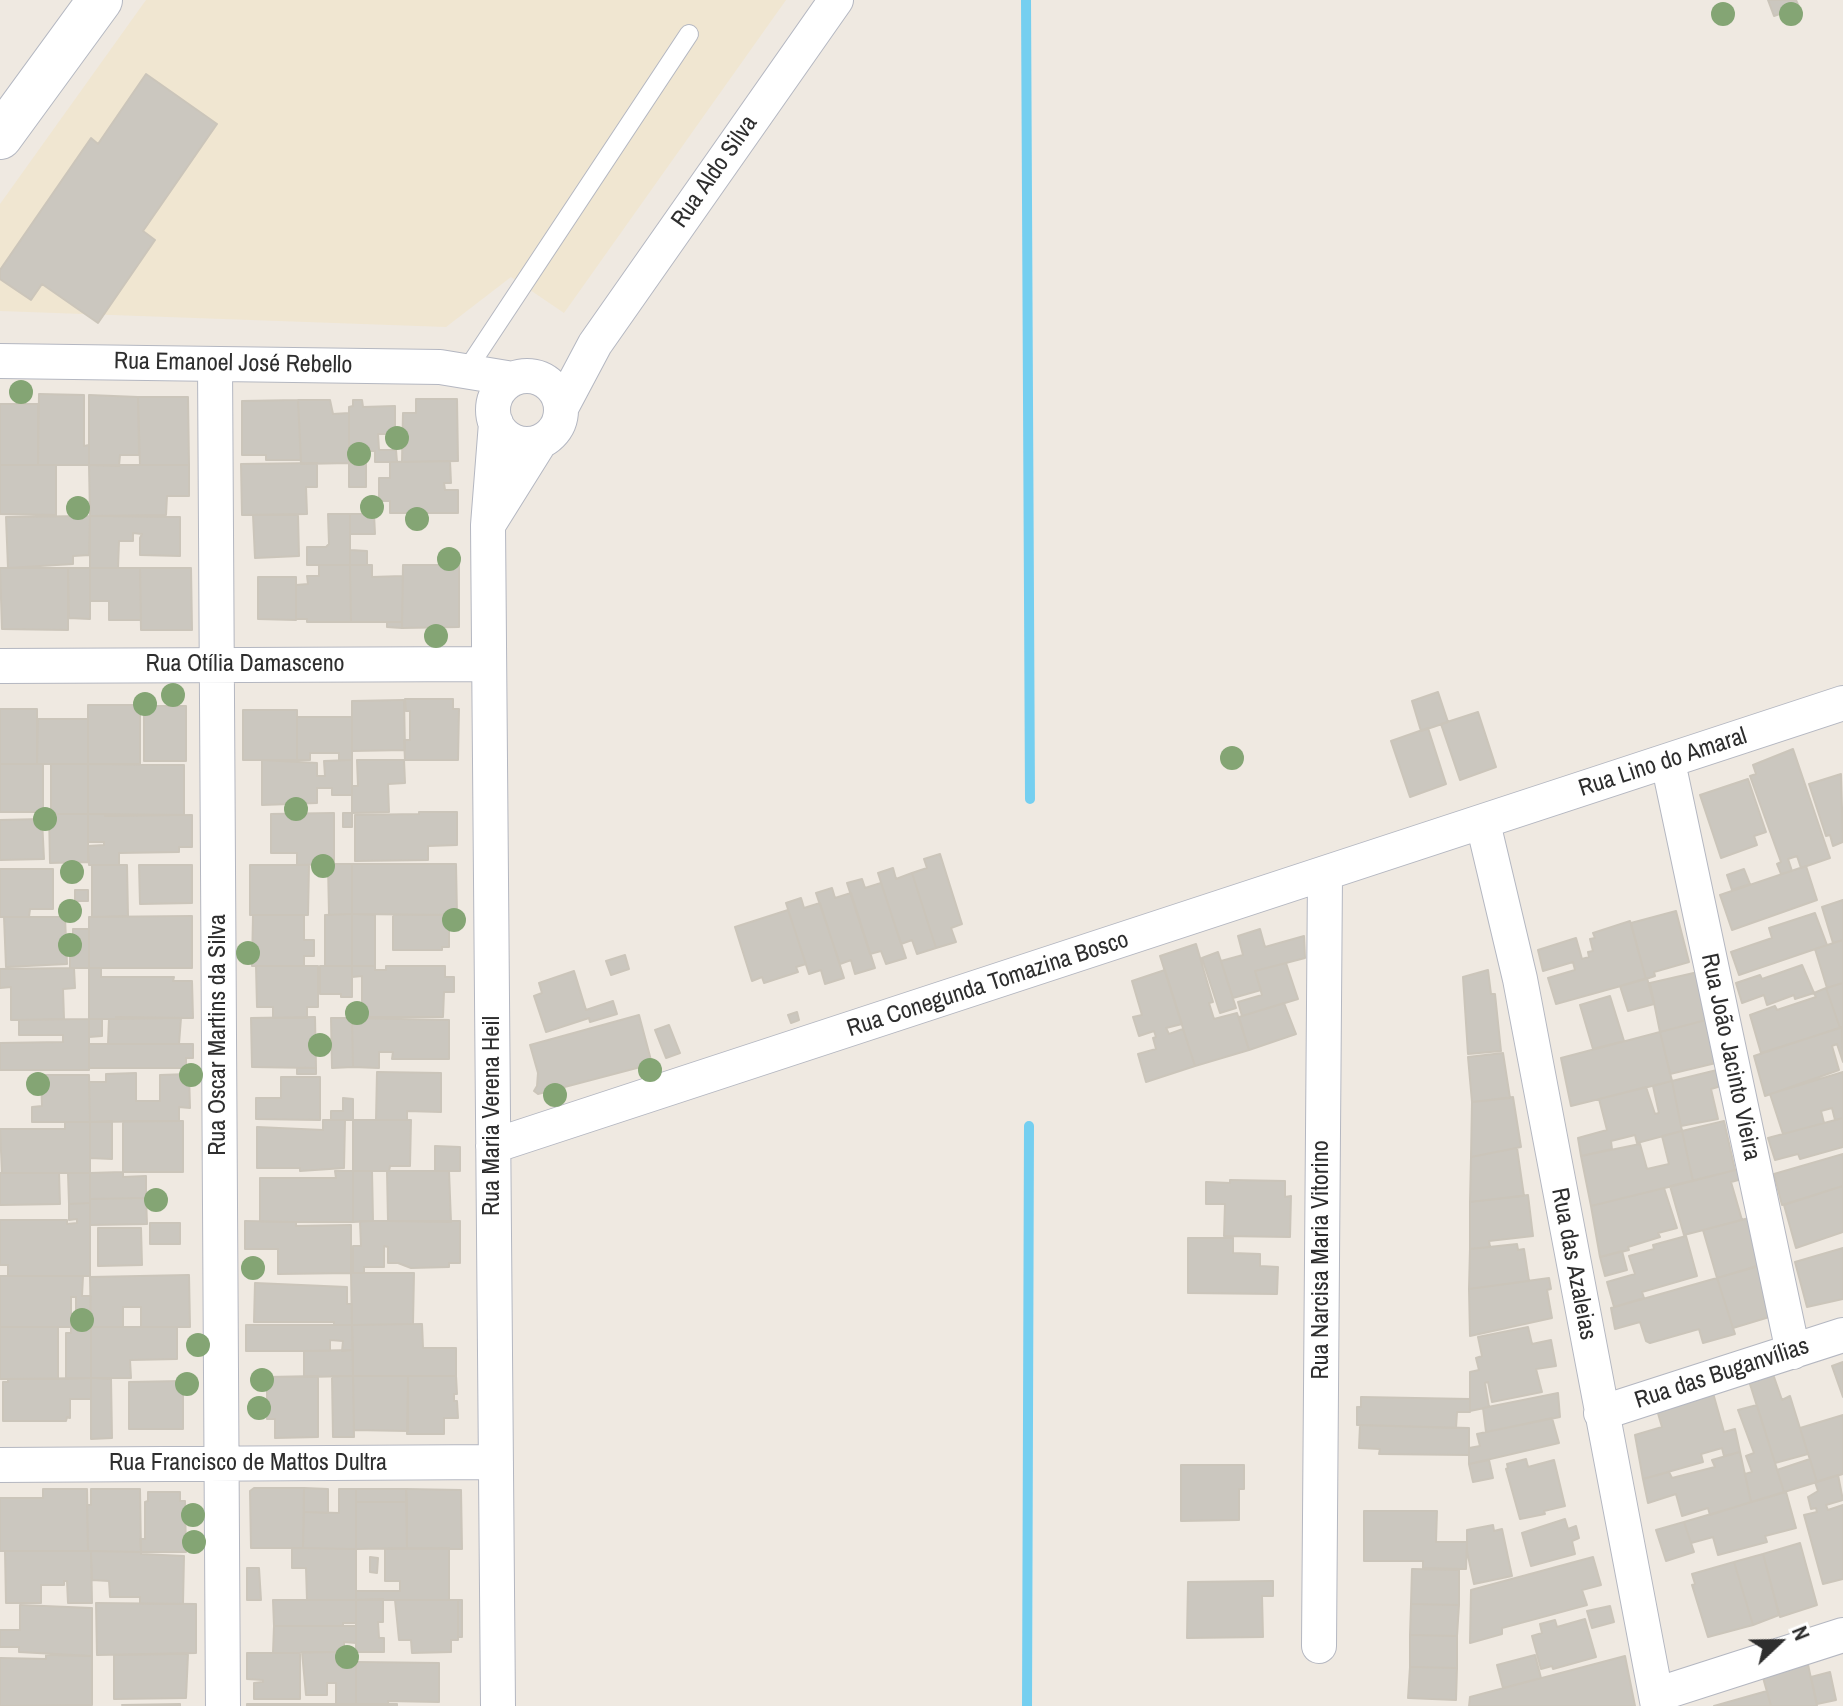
<!DOCTYPE html>
<html>
<head>
<meta charset="utf-8">
<style>
	body { margin:0 }
	#map { position:relative; width:1843px; height:1706px; overflow:hidden; background:#efe9e1; font-family:"Archivo Narrow",sans-serif }
	canvas { display:block }
	.north { position:absolute; left:1739px; top:1602px; width:80px; height:80px; -webkit-text-stroke:6px #fff; paint-order:stroke; rotate:68deg; font-size:22px; font-weight:700; line-height:32px; text-align:center; color:#2e2e2e }
	.north::after { content:''; display:block; margin:auto; width:28px; height:36px; background:#2e2e2e; clip-path:polygon(50% 0,100% 100%,50% 72%,0 100%) }
</style>
</head>
<body>
<div id="map">
<canvas width="1843" height="1706"></canvas>
<div class="north">N</div>
</div>
<script>
const c = document.querySelector('canvas').getContext('2d');
c.lineJoin = 'round';
function fillPath(path, color) {
  c.fillStyle = color;
  c.fill(path, 'evenodd');
}
function stroke(path, color, width, dash) {
  c.strokeStyle = color;
  c.lineWidth = width;
  c.lineCap = dash ? 'butt' : 'round';
  c.setLineDash(dash || []);
  c.stroke(path);
}
function write(font, color, halo, rows, align = 'center') {
  c.font = font + ' "Archivo Narrow",sans-serif';
  c.lineWidth = 6;
  c.setLineDash([]);
  c.textBaseline = 'middle';
  c.strokeStyle = halo;
  c.fillStyle = color;
  for (const [text, x, y, turn = 0] of rows) {
    c.save();
    c.translate(x, y);
    c.rotate((+turn || 0) * Math.PI / 180);
    c.textAlign = isNaN(turn) ? turn : align;
    if (halo) c.strokeText(text, 0, 0);
    c.fillText(text, 0, 0);
    c.restore();
  }
}
fillPath(new Path2D(`
	M 146,0 L 786,0 L 564,313 L 511,277 L 446,327 L 0,311 L 0,204 Z`), '#f0e6d1');
stroke(new Path2D(`
	M 1026,0 L 1030,799
	M 1027,1706 L 1029,1126`), '#75cff0', 10);
const building = new Path2D(`
	M 1768,0 L 1796,0 L 1799,7 L 1774,16 Z
	M 146,74 L 217,124 L 143,231 L 155,240 L 98,323 L 42,284 L 31,300 L 0,279 L 0,270 L 91,138 L 98,144 Z
	M 39,394 L 84,395 L 84,446 L 89,445 L 89,465 L 38,465 Z
	M 89,395 L 138,397 L 139,455 L 120,455 L 119,466 L 89,465 Z
	M 138,397 L 188,397 L 189,465 L 140,465 Z
	M 416,399 L 457,399 L 458,461 L 402,462 L 403,413 L 416,413 Z
	M 298,400 L 301,460 L 266,460 L 266,455 L 242,455 L 242,401 Z
	M 298,400 L 330,400 L 333,414 L 349,413 L 349,463 L 301,464 Z
	M 353,400 L 362,400 L 363,407 L 395,406 L 395,434 L 378,434 L 379,450 L 396,450 L 397,462 L 375,462 L 375,451 L 349,451 L 349,407 L 353,406 Z
	M 0,404 L 38,404 L 38,465 L 0,465 Z
	M 450,461 L 451,483 L 444,483 L 445,490 L 458,490 L 458,513 L 390,513 L 390,501 L 379,501 L 379,478 L 390,478 L 390,462 Z
	M 317,463 L 317,487 L 306,487 L 307,514 L 242,515 L 241,464 Z
	M 349,463 L 366,463 L 366,487 L 349,487 Z
	M 0,465 L 56,465 L 56,515 L 0,514 Z
	M 89,465 L 189,465 L 189,496 L 167,496 L 166,515 L 90,516 Z
	M 328,514 L 350,514 L 350,565 L 307,565 L 307,547 L 326,547 L 329,544 Z
	M 350,514 L 374,514 L 375,534 L 350,534 Z
	M 253,515 L 298,515 L 299,556 L 255,558 Z
	M 90,516 L 89,555 L 73,556 L 73,564 L 8,568 L 6,517 Z
	M 90,516 L 180,517 L 180,556 L 140,555 L 140,538 L 142,534 L 133,533 L 133,541 L 119,541 L 118,568 L 90,568 Z
	M 350,550 L 367,551 L 367,565 L 350,565 Z
	M 319,565 L 350,565 L 351,622 L 307,622 L 307,619 L 296,619 L 296,585 L 308,584 L 307,576 L 319,576 Z
	M 350,565 L 372,565 L 372,577 L 403,576 L 402,622 L 351,622 Z
	M 403,565 L 459,565 L 459,627 L 402,628 Z
	M 0,568 L 68,568 L 68,630 L 2,629 Z
	M 68,568 L 90,568 L 90,619 L 69,618 Z
	M 90,568 L 140,568 L 141,620 L 109,620 L 109,601 L 90,601 Z
	M 140,568 L 191,568 L 192,630 L 141,630 Z
	M 258,577 L 296,577 L 296,620 L 258,619 Z
	M 387,622 L 402,622 L 402,628 L 387,627 Z
	M 1438,692 L 1448,722 L 1421,731 L 1412,701 Z
	M 405,699 L 453,699 L 453,709 L 459,709 L 458,760 L 405,760 L 404,740 L 410,740 L 410,711 L 406,711 Z
	M 404,700 L 405,750 L 352,751 L 352,701 Z
	M 88,705 L 140,705 L 140,764 L 88,764 Z
	M 144,706 L 186,706 L 186,761 L 144,761 Z
	M 0,709 L 37,709 L 37,764 L 0,764 Z
	M 243,710 L 297,710 L 297,760 L 243,760 Z
	M 1478,712 L 1496,767 L 1460,780 L 1441,724 Z
	M 297,717 L 352,717 L 352,760 L 339,760 L 339,753 L 310,753 L 310,760 L 297,760 Z
	M 38,719 L 88,719 L 88,764 L 37,764 Z
	M 1428,728 L 1446,784 L 1410,797 L 1391,741 Z
	M 1793,749 L 1830,858 L 1801,868 L 1797,856 L 1788,859 L 1792,871 L 1781,874 L 1777,864 L 1781,862 L 1750,776 L 1756,774 L 1753,765 Z
	M 262,760 L 317,763 L 317,776 L 325,776 L 324,761 L 352,760 L 352,795 L 332,795 L 332,788 L 317,788 L 317,803 L 262,805 Z
	M 357,760 L 404,760 L 405,783 L 388,784 L 389,812 L 352,813 L 352,786 L 358,786 Z
	M 0,764 L 43,764 L 43,812 L 0,812 Z
	M 51,764 L 88,764 L 88,814 L 51,814 Z
	M 88,764 L 184,765 L 184,815 L 88,814 Z
	M 1841,774 L 1843,842 L 1833,846 L 1830,835 L 1826,836 L 1809,784 Z
	M 1748,779 L 1766,832 L 1754,836 L 1757,845 L 1721,858 L 1700,795 Z
	M 419,812 L 457,812 L 457,845 L 428,846 L 428,860 L 355,861 L 355,815 L 419,814 Z
	M 334,813 L 334,864 L 297,865 L 297,853 L 271,853 L 271,814 Z
	M 343,813 L 352,813 L 352,827 L 343,827 Z
	M 49,814 L 88,814 L 88,862 L 50,863 Z
	M 88,814 L 105,814 L 105,816 L 192,815 L 192,847 L 179,847 L 179,852 L 119,853 L 119,865 L 89,865 L 88,846 L 104,845 L 104,842 L 88,842 Z
	M 42,819 L 44,859 L 0,860 L 0,820 Z
	M 940,854 L 962,924 L 951,928 L 956,942 L 936,948 L 912,873 L 927,868 L 924,859 Z
	M 328,864 L 352,864 L 352,914 L 329,915 Z
	M 352,864 L 456,864 L 457,915 L 352,914 Z
	M 92,865 L 127,865 L 128,916 L 92,917 Z
	M 139,865 L 192,865 L 192,903 L 140,904 Z
	M 250,865 L 309,865 L 308,915 L 250,915 Z
	M 1806,866 L 1817,900 L 1732,930 L 1720,895 Z
	M 893,868 L 896,879 L 912,873 L 936,948 L 917,954 L 912,940 L 901,944 L 878,873 Z
	M 0,869 L 53,869 L 53,909 L 30,909 L 29,917 L 0,917 Z
	M 1744,869 L 1750,884 L 1732,890 L 1727,875 Z
	M 862,879 L 865,888 L 881,883 L 906,958 L 886,964 L 881,951 L 870,954 L 847,883 Z
	M 832,888 L 835,898 L 851,893 L 875,968 L 855,974 L 851,960 L 840,964 L 816,893 Z
	M 75,890 L 88,890 L 88,901 L 75,901 Z
	M 801,898 L 804,908 L 820,903 L 844,978 L 825,984 L 821,970 L 809,974 L 786,903 Z
	M 1843,900 L 1843,940 L 1833,943 L 1822,907 Z
	M 788,910 L 806,964 L 796,967 L 798,972 L 764,983 L 762,977 L 752,981 L 735,927 Z
	M 1676,911 L 1689,962 L 1654,972 L 1655,976 L 1646,979 L 1631,923 Z
	M 1815,913 L 1827,945 L 1739,975 L 1731,952 L 1772,938 L 1769,928 Z
	M 352,914 L 352,966 L 325,966 L 325,915 Z
	M 352,914 L 375,915 L 375,966 L 352,966 Z
	M 253,915 L 304,915 L 304,940 L 314,940 L 314,956 L 304,956 L 304,966 L 252,966 Z
	M 393,915 L 449,915 L 449,947 L 442,947 L 442,950 L 393,950 Z
	M 192,916 L 192,968 L 89,968 L 89,917 Z
	M 4,917 L 65,917 L 67,964 L 6,967 Z
	M 1630,921 L 1646,979 L 1556,1004 L 1548,978 L 1575,970 L 1573,962 L 1543,971 L 1538,950 L 1576,938 L 1582,959 L 1589,957 L 1588,952 L 1593,951 L 1590,939 L 1595,938 L 1593,933 Z
	M 73,929 L 89,929 L 89,968 L 70,968 L 70,957 L 73,957 Z
	M 1260,929 L 1265,947 L 1304,936 L 1305,958 L 1255,971 L 1261,990 L 1233,998 L 1221,961 L 1243,955 L 1238,936 Z
	M 1843,940 L 1843,983 L 1827,988 L 1815,949 Z
	M 1196,944 L 1213,1002 L 1209,1003 L 1214,1019 L 1237,1013 L 1249,1050 L 1195,1066 L 1160,956 Z
	M 1218,952 L 1236,1008 L 1220,1013 L 1202,958 Z
	M 625,955 L 629,969 L 611,975 L 606,961 Z
	M 1286,963 L 1298,999 L 1242,1016 L 1238,1002 L 1262,995 L 1255,971 Z
	M 1802,965 L 1814,993 L 1795,999 L 1794,995 L 1767,1005 L 1764,995 L 1742,1003 L 1736,983 L 1760,975 L 1762,979 Z
	M 256,966 L 318,966 L 318,1007 L 307,1007 L 307,1018 L 273,1018 L 273,1007 L 257,1007 Z
	M 320,966 L 352,966 L 352,997 L 341,997 L 341,994 L 320,994 Z
	M 352,966 L 375,966 L 375,970 L 386,970 L 386,966 L 445,966 L 445,977 L 454,977 L 454,992 L 444,992 L 443,1017 L 362,1017 L 362,976 L 352,977 Z
	M 74,968 L 75,988 L 63,989 L 64,1019 L 11,1020 L 11,987 L 0,988 L 0,969 Z
	M 89,968 L 101,968 L 101,977 L 174,977 L 173,981 L 192,981 L 193,1018 L 116,1017 L 116,1019 L 89,1019 Z
	M 1165,970 L 1182,1024 L 1166,1028 L 1169,1034 L 1183,1029 L 1195,1066 L 1146,1082 L 1138,1054 L 1156,1049 L 1153,1038 L 1156,1037 L 1154,1031 L 1139,1036 L 1133,1017 L 1142,1015 L 1132,981 Z
	M 1488,970 L 1491,994 L 1495,994 L 1501,1051 L 1468,1054 L 1463,977 Z
	M 574,971 L 586,1010 L 613,1001 L 617,1014 L 590,1022 L 589,1018 L 546,1032 L 534,996 L 542,993 L 539,983 Z
	M 1698,972 L 1710,1019 L 1660,1032 L 1650,983 Z
	M 1647,978 L 1654,1004 L 1628,1011 L 1620,986 Z
	M 1843,983 L 1843,1027 L 1840,1028 L 1826,988 Z
	M 1826,988 L 1840,1028 L 1761,1053 L 1750,1015 L 1775,1006 L 1777,1010 L 1816,997 L 1814,993 Z
	M 1610,996 L 1624,1041 L 1593,1049 L 1580,1005 Z
	M 1284,1003 L 1296,1034 L 1249,1050 L 1239,1017 Z
	M 797,1012 L 799,1020 L 791,1023 L 788,1015 Z
	M 639,1015 L 652,1064 L 538,1094 L 534,1091 L 537,1086 L 538,1073 L 530,1045 Z
	M 315,1017 L 316,1068 L 252,1067 L 251,1018 Z
	M 181,1018 L 179,1044 L 108,1044 L 109,1019 Z
	M 331,1018 L 352,1018 L 353,1067 L 332,1068 Z
	M 352,1018 L 449,1020 L 449,1059 L 392,1059 L 393,1052 L 379,1052 L 379,1068 L 353,1067 Z
	M 89,1019 L 89,1070 L 0,1070 L 0,1043 L 63,1042 L 63,1035 L 19,1035 L 19,1020 Z
	M 89,1019 L 102,1019 L 102,1036 L 89,1037 Z
	M 1710,1019 L 1720,1062 L 1670,1074 L 1660,1032 Z
	M 669,1025 L 680,1053 L 666,1058 L 655,1030 Z
	M 1842,1027 L 1843,1062 L 1837,1044 L 1832,1046 L 1839,1070 L 1765,1096 L 1754,1056 Z
	M 1660,1032 L 1672,1081 L 1571,1106 L 1561,1058 Z
	M 89,1044 L 193,1044 L 193,1058 L 186,1058 L 186,1068 L 89,1068 Z
	M 1503,1053 L 1510,1098 L 1472,1102 L 1468,1057 Z
	M 297,1068 L 316,1068 L 316,1074 L 297,1074 Z
	M 1717,1070 L 1721,1086 L 1711,1089 L 1718,1119 L 1681,1126 L 1672,1081 Z
	M 377,1072 L 441,1073 L 441,1112 L 407,1111 L 407,1120 L 376,1120 Z
	M 1843,1072 L 1843,1118 L 1835,1120 L 1832,1108 L 1821,1111 L 1824,1123 L 1783,1134 L 1770,1094 Z
	M 136,1073 L 136,1101 L 160,1101 L 160,1075 L 189,1074 L 190,1108 L 179,1107 L 179,1121 L 90,1122 L 89,1082 L 106,1082 L 106,1074 Z
	M 41,1075 L 89,1075 L 90,1122 L 32,1122 L 32,1107 L 42,1106 Z
	M 281,1077 L 320,1077 L 320,1120 L 256,1119 L 256,1098 L 281,1098 Z
	M 1672,1081 L 1682,1131 L 1637,1143 L 1635,1135 L 1611,1141 L 1612,1149 L 1581,1156 L 1578,1138 L 1607,1130 L 1599,1099 L 1646,1087 L 1655,1114 L 1659,1113 L 1653,1086 Z
	M 1513,1097 L 1521,1147 L 1471,1157 L 1472,1102 Z
	M 343,1098 L 353,1099 L 353,1120 L 331,1120 L 331,1111 L 343,1111 Z
	M 1843,1118 L 1843,1147 L 1800,1159 L 1798,1154 L 1775,1160 L 1768,1138 Z
	M 323,1120 L 345,1120 L 344,1168 L 300,1171 L 300,1168 L 257,1168 L 257,1127 L 323,1130 Z
	M 353,1120 L 411,1120 L 410,1166 L 390,1166 L 389,1171 L 353,1171 Z
	M 112,1121 L 112,1159 L 90,1158 L 90,1122 Z
	M 123,1121 L 183,1121 L 183,1172 L 123,1172 Z
	M 1724,1121 L 1735,1170 L 1693,1181 L 1682,1131 Z
	M 65,1122 L 90,1122 L 90,1173 L 2,1173 L 0,1129 L 65,1129 Z
	M 1682,1131 L 1693,1181 L 1591,1206 L 1581,1156 L 1640,1144 L 1647,1169 L 1669,1164 L 1662,1136 Z
	M 435,1146 L 460,1147 L 460,1171 L 435,1171 Z
	M 1517,1148 L 1524,1196 L 1470,1202 L 1471,1157 Z
	M 1843,1154 L 1843,1186 L 1782,1205 L 1774,1174 Z
	M 1740,1169 L 1742,1179 L 1731,1182 L 1742,1220 L 1684,1235 L 1670,1186 Z
	M 335,1171 L 353,1171 L 353,1222 L 260,1222 L 260,1178 L 336,1178 Z
	M 353,1171 L 372,1171 L 373,1221 L 353,1222 Z
	M 387,1171 L 449,1171 L 451,1222 L 388,1221 Z
	M 123,1172 L 123,1177 L 146,1176 L 146,1198 L 90,1199 L 90,1173 Z
	M 0,1173 L 59,1173 L 60,1204 L 0,1205 Z
	M 68,1173 L 90,1173 L 90,1203 L 69,1204 Z
	M 1230,1180 L 1285,1181 L 1285,1197 L 1291,1196 L 1290,1237 L 1224,1236 L 1225,1204 L 1206,1204 L 1206,1182 L 1230,1183 Z
	M 1843,1186 L 1843,1232 L 1796,1248 L 1784,1205 Z
	M 1664,1188 L 1677,1228 L 1658,1233 L 1660,1237 L 1628,1247 L 1629,1250 L 1600,1257 L 1591,1206 Z
	M 1528,1195 L 1533,1236 L 1489,1241 L 1490,1247 L 1470,1249 L 1470,1202 Z
	M 146,1198 L 147,1224 L 90,1225 L 90,1199 Z
	M 90,1203 L 90,1276 L 8,1276 L 8,1265 L 0,1265 L 0,1220 L 67,1220 L 67,1224 L 77,1223 L 77,1219 L 69,1220 L 69,1204 Z
	M 1749,1218 L 1760,1265 L 1717,1278 L 1703,1230 Z
	M 245,1221 L 296,1222 L 296,1226 L 351,1225 L 351,1273 L 278,1274 L 278,1249 L 245,1249 Z
	M 360,1221 L 460,1221 L 460,1263 L 449,1263 L 449,1267 L 411,1268 L 398,1263 L 388,1263 L 388,1247 L 384,1246 L 384,1267 L 364,1267 L 364,1273 L 353,1273 L 353,1246 L 361,1246 Z
	M 150,1223 L 180,1223 L 180,1244 L 150,1244 Z
	M 98,1228 L 141,1228 L 142,1265 L 98,1266 Z
	M 1686,1236 L 1697,1276 L 1642,1292 L 1644,1298 L 1614,1307 L 1607,1282 L 1635,1274 L 1629,1256 L 1654,1249 L 1653,1245 Z
	M 1188,1238 L 1233,1238 L 1233,1253 L 1260,1254 L 1260,1266 L 1278,1267 L 1277,1294 L 1188,1293 Z
	M 1517,1244 L 1518,1250 L 1524,1249 L 1529,1281 L 1469,1289 L 1470,1249 Z
	M 1843,1248 L 1843,1299 L 1807,1307 L 1795,1262 Z
	M 1622,1251 L 1627,1270 L 1605,1276 L 1600,1257 Z
	M 1763,1265 L 1776,1315 L 1733,1328 L 1717,1278 Z
	M 351,1273 L 414,1273 L 413,1324 L 352,1325 Z
	M 189,1275 L 190,1327 L 141,1327 L 141,1307 L 123,1307 L 123,1327 L 91,1327 L 90,1277 Z
	M 0,1276 L 83,1276 L 82,1296 L 91,1296 L 90,1312 L 76,1312 L 76,1297 L 71,1297 L 71,1327 L 0,1327 Z
	M 1549,1278 L 1551,1289 L 1547,1290 L 1552,1318 L 1470,1336 L 1469,1289 Z
	M 1717,1278 L 1735,1334 L 1703,1343 L 1699,1329 L 1650,1343 L 1646,1341 L 1640,1322 L 1615,1329 L 1611,1308 Z
	M 255,1283 L 347,1287 L 347,1304 L 352,1304 L 352,1325 L 334,1325 L 334,1322 L 254,1322 Z
	M 422,1324 L 423,1348 L 456,1348 L 456,1376 L 353,1376 L 352,1325 Z
	M 246,1325 L 352,1325 L 353,1350 L 342,1351 L 343,1341 L 330,1340 L 330,1351 L 246,1351 Z
	M 0,1327 L 58,1327 L 58,1379 L 0,1379 Z
	M 71,1327 L 91,1327 L 91,1378 L 66,1379 L 66,1333 L 71,1333 Z
	M 91,1327 L 177,1327 L 177,1359 L 130,1360 L 131,1378 L 91,1378 Z
	M 1528,1327 L 1532,1344 L 1551,1340 L 1556,1366 L 1536,1369 L 1542,1392 L 1492,1402 L 1488,1382 L 1485,1383 L 1489,1407 L 1470,1411 L 1470,1372 L 1479,1370 L 1476,1358 L 1482,1356 L 1478,1337 Z
	M 353,1350 L 353,1376 L 304,1377 L 304,1351 Z
	M 1843,1362 L 1843,1397 L 1832,1366 Z
	M 1773,1374 L 1782,1400 L 1790,1396 L 1808,1454 L 1775,1463 L 1749,1381 Z
	M 318,1376 L 318,1437 L 275,1438 L 275,1419 L 267,1419 L 267,1377 Z
	M 332,1376 L 353,1376 L 354,1437 L 333,1437 Z
	M 353,1376 L 408,1376 L 408,1431 L 354,1430 Z
	M 408,1376 L 456,1376 L 457,1394 L 454,1394 L 454,1401 L 457,1401 L 458,1418 L 444,1418 L 444,1434 L 407,1434 Z
	M 91,1378 L 91,1399 L 70,1399 L 70,1418 L 67,1417 L 66,1421 L 3,1421 L 3,1382 L 8,1382 L 8,1379 Z
	M 91,1378 L 111,1379 L 112,1438 L 91,1439 Z
	M 183,1381 L 183,1429 L 129,1429 L 129,1382 Z
	M 1558,1393 L 1560,1417 L 1486,1432 L 1483,1408 Z
	M 1713,1393 L 1724,1432 L 1735,1429 L 1740,1452 L 1724,1456 L 1722,1448 L 1701,1454 L 1703,1462 L 1643,1479 L 1635,1435 L 1662,1427 L 1657,1410 Z
	M 1361,1397 L 1470,1399 L 1470,1412 L 1457,1412 L 1456,1428 L 1357,1425 L 1357,1407 L 1361,1407 Z
	M 1757,1405 L 1784,1492 L 1751,1502 L 1745,1474 L 1752,1472 L 1746,1456 L 1754,1453 L 1738,1410 Z
	M 1843,1415 L 1843,1474 L 1817,1482 L 1800,1428 Z
	M 1552,1418 L 1559,1443 L 1469,1464 L 1469,1448 L 1480,1446 L 1477,1434 Z
	M 1360,1425 L 1469,1428 L 1469,1455 L 1379,1454 L 1380,1449 L 1359,1448 Z
	M 1740,1452 L 1751,1502 L 1710,1515 L 1708,1508 L 1682,1516 L 1676,1494 L 1648,1503 L 1643,1479 L 1669,1472 L 1672,1478 L 1715,1467 L 1712,1460 Z
	M 1526,1459 L 1528,1467 L 1554,1460 L 1565,1506 L 1544,1511 L 1545,1514 L 1520,1519 L 1506,1469 L 1508,1468 L 1507,1464 Z
	M 1810,1459 L 1817,1482 L 1784,1492 L 1777,1470 Z
	M 1489,1460 L 1493,1478 L 1473,1482 L 1469,1464 Z
	M 1181,1465 L 1244,1465 L 1244,1489 L 1239,1489 L 1239,1520 L 1181,1521 Z
	M 1838,1475 L 1843,1500 L 1826,1505 L 1828,1510 L 1843,1505 L 1843,1579 L 1823,1584 L 1804,1515 L 1817,1512 L 1816,1508 L 1811,1509 L 1808,1497 L 1818,1491 L 1815,1482 Z
	M 254,1488 L 304,1488 L 303,1548 L 251,1548 L 250,1491 Z
	M 304,1488 L 328,1489 L 328,1513 L 304,1512 Z
	M 43,1489 L 87,1489 L 88,1551 L 0,1551 L 0,1498 L 43,1498 Z
	M 91,1489 L 140,1489 L 141,1552 L 88,1551 L 87,1505 L 91,1505 Z
	M 339,1489 L 356,1489 L 356,1549 L 303,1548 L 304,1512 L 339,1513 Z
	M 356,1489 L 406,1489 L 407,1502 L 356,1502 Z
	M 406,1489 L 461,1490 L 462,1549 L 407,1548 Z
	M 148,1492 L 180,1492 L 180,1501 L 185,1501 L 186,1552 L 141,1552 L 140,1539 L 145,1539 L 145,1502 L 148,1501 Z
	M 1786,1492 L 1796,1528 L 1765,1536 L 1767,1542 L 1718,1555 L 1713,1537 L 1691,1543 L 1684,1522 Z
	M 356,1502 L 407,1502 L 407,1548 L 356,1549 Z
	M 1364,1511 L 1437,1511 L 1436,1542 L 1467,1542 L 1466,1569 L 1423,1568 L 1423,1561 L 1364,1561 Z
	M 1565,1519 L 1568,1529 L 1576,1526 L 1579,1538 L 1572,1541 L 1575,1554 L 1531,1566 L 1522,1533 Z
	M 1684,1522 L 1694,1552 L 1666,1561 L 1656,1530 Z
	M 1493,1525 L 1494,1531 L 1502,1529 L 1512,1576 L 1474,1584 L 1467,1551 L 1467,1530 Z
	M 1800,1543 L 1817,1605 L 1780,1617 L 1763,1554 Z
	M 292,1548 L 356,1549 L 356,1600 L 307,1600 L 306,1568 L 292,1568 Z
	M 449,1548 L 449,1600 L 356,1600 L 356,1591 L 400,1591 L 400,1581 L 385,1581 L 385,1549 Z
	M 5,1551 L 91,1551 L 92,1603 L 68,1603 L 67,1581 L 64,1581 L 64,1585 L 41,1585 L 41,1603 L 6,1603 Z
	M 91,1551 L 141,1552 L 141,1554 L 184,1556 L 183,1604 L 140,1604 L 140,1597 L 110,1597 L 109,1581 L 92,1580 Z
	M 1763,1554 L 1779,1615 L 1753,1625 L 1734,1562 Z
	M 370,1557 L 378,1558 L 377,1573 L 370,1572 Z
	M 1593,1557 L 1601,1585 L 1582,1590 L 1587,1605 L 1502,1628 L 1502,1634 L 1470,1643 L 1471,1590 Z
	M 1734,1562 L 1753,1625 L 1708,1637 L 1692,1585 L 1695,1584 L 1692,1574 Z
	M 247,1568 L 259,1568 L 261,1600 L 247,1600 Z
	M 1412,1569 L 1459,1570 L 1459,1605 L 1411,1604 Z
	M 1273,1581 L 1273,1596 L 1262,1596 L 1263,1637 L 1187,1638 L 1188,1582 Z
	M 383,1599 L 383,1622 L 378,1622 L 379,1638 L 384,1638 L 384,1652 L 356,1652 L 356,1600 Z
	M 273,1600 L 356,1600 L 356,1623 L 343,1623 L 343,1626 L 274,1626 Z
	M 395,1600 L 458,1600 L 458,1640 L 451,1640 L 451,1652 L 412,1653 L 411,1640 L 399,1640 Z
	M 458,1600 L 462,1600 L 462,1637 L 458,1637 Z
	M 96,1603 L 196,1604 L 196,1653 L 97,1655 Z
	M 1411,1604 L 1459,1605 L 1457,1636 L 1410,1635 Z
	M 20,1605 L 92,1608 L 92,1656 L 19,1652 L 19,1647 L 0,1647 L 0,1630 L 20,1630 Z
	M 1610,1606 L 1614,1622 L 1592,1628 L 1587,1611 Z
	M 1585,1619 L 1596,1657 L 1553,1669 L 1552,1666 L 1541,1669 L 1532,1636 L 1542,1633 L 1540,1624 L 1555,1620 L 1557,1627 Z
	M 274,1626 L 356,1626 L 356,1643 L 344,1642 L 344,1652 L 273,1653 Z
	M 1410,1635 L 1457,1636 L 1457,1668 L 1410,1667 Z
	M 302,1652 L 340,1652 L 340,1662 L 356,1662 L 356,1704 L 336,1704 L 336,1683 L 327,1683 L 327,1695 L 306,1695 Z
	M 247,1653 L 300,1653 L 300,1699 L 254,1699 L 254,1683 L 263,1682 L 263,1680 L 247,1679 Z
	M 188,1654 L 186,1698 L 114,1699 L 114,1655 Z
	M 46,1655 L 92,1656 L 92,1705 L 0,1706 L 0,1658 L 46,1659 Z
	M 1535,1655 L 1541,1678 L 1503,1688 L 1497,1665 Z
	M 1625,1656 L 1635,1706 L 1469,1706 L 1470,1697 Z
	M 1807,1660 L 1817,1706 L 1771,1706 L 1762,1674 Z
	M 356,1662 L 439,1663 L 439,1702 L 388,1701 L 388,1704 L 356,1704 Z
	M 1410,1667 L 1457,1668 L 1456,1700 L 1408,1698 Z
	M 1830,1672 L 1836,1700 L 1817,1704 L 1811,1677 Z
	M 1767,1691 L 1771,1706 L 1714,1706 Z
	M 180,1704 L 180,1706 L 122,1705 Z
	M 247,1704 L 356,1704 L 356,1706 L 247,1706 Z
	M 356,1704 L 397,1704 L 397,1706 L 356,1706 Z`);
fillPath(building, '#cbc7bf');
stroke(building, '#cbc5ba', 2);
const lane = new Path2D(`
	M 466,371 L 689,34`);
const street = new Path2D(`
	M 0,361 L 440,367 L 513,379
	M 215,364 L 223,1706
	M493 410a34 34 0 1 1 68 0a34 34 0 1 1-68 0Z
	M 561,408 L 595,344 L 836,0
	M 496,423 L 488,525 L 498,1706
	M 490,522 L 540,442
	M 0,666 L 489,664
	M 1668,762 L 1793,1352
	M 1483,823 L 1520,979 L 1658,1706
	M 493,1146 L 1843,703
	M 1601,1413 L 1843,1335
	M 0,1465 L 496,1462
	M 1319,1646 L 1325,875
	M 1656,1695 L 1843,1635`);
const secondary = new Path2D(`
	M 0,137 L 100,0`);
stroke(lane, '#b4b7c1', 20);
stroke(street, '#b4b7c1', 36);
stroke(secondary, '#b4b7c1', 46);
stroke(lane, '#fff', 18);
stroke(street, '#fff', 34);
stroke(secondary, '#fff', 44);
c.fillStyle = '#84a574';
for (const [x, y] of [
	[1723,14],
	[1791,14],
	[21,392],
	[397,438],
	[359,454],
	[372,507],
	[78,508],
	[417,519],
	[449,559],
	[436,636],
	[173,695],
	[145,704],
	[1232,758],
	[296,809],
	[45,819],
	[323,866],
	[72,872],
	[70,911],
	[454,920],
	[70,945],
	[248,953],
	[357,1013],
	[320,1045],
	[650,1070],
	[191,1075],
	[38,1084],
	[555,1095],
	[156,1200],
	[253,1268],
	[82,1320],
	[198,1345],
	[262,1380],
	[187,1384],
	[259,1408],
	[193,1515],
	[194,1542],
	[347,1657]
]) {
  c.beginPath();
  c.arc(x, y, 12, 0, 2 * Math.PI);
  c.fill();
}
write('24px', '#2e2e2e', '#fff', [
	["Rua Aldo Silva",715,172,-55],
	["Rua Emanoel José Rebello",233,364,1],
	["Rua Otília Damasceno",245,665],
	["Rua Lino do Amaral",1663,763,-18],
	["Rua Conegunda Tomazina Bosco",988,985,-18],
	["Rua Oscar Martins da Silva",219,1035,-90],
	["Rua João Jacinto Vieira",1730,1057,78],
	["Rua Maria Verena Heil",493,1116,-90],
	["Rua Narcisa Maria Vitorino",1322,1260,-90],
	["Rua das Azaleias",1573,1264,79],
	["Rua das Buganvílias",1722,1374,-18],
	["Rua Francisco de Mattos Dultra",248,1464]
]);
</script>
</body>
</html>
